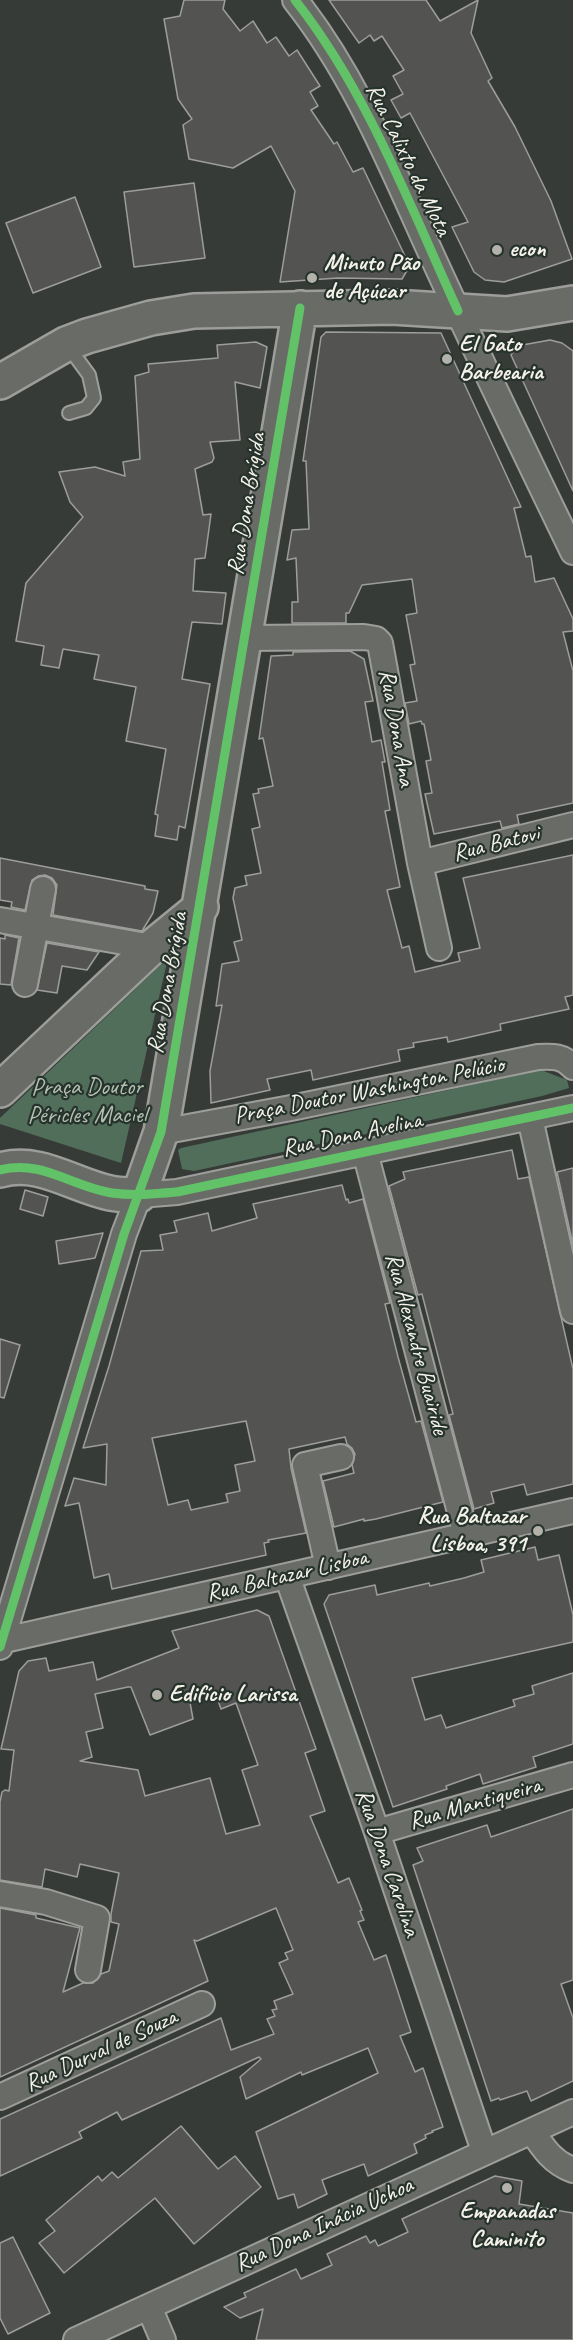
<!DOCTYPE html>
<html>
<head>
<meta charset="utf-8">
<style>
	body { margin:0 }
	canvas { display:block; background:#373b38 }
</style>
</head>
<body>
<canvas width="573" height="2340"></canvas>
<script>
const c = document.querySelector('canvas').getContext('2d');
c.lineJoin = 'round';
function fillPath(path, color) {
  c.fillStyle = color;
  c.fill(path, 'evenodd');
}
function stroke(path, color, width, dash) {
  c.strokeStyle = color;
  c.lineWidth = width;
  c.lineCap = dash ? 'butt' : 'round';
  c.setLineDash(dash || []);
  c.stroke(path);
}
function write(font, color, halo, rows, align = 'center') {
  c.font = font + ' Caveat,sans-serif';
  c.lineWidth = 4.5;
  c.setLineDash([]);
  c.textBaseline = 'middle';
  c.strokeStyle = halo;
  c.fillStyle = color;
  for (const [text, x, y, turn = 0] of rows) {
    c.save();
    c.translate(x, y);
    c.rotate((+turn || 0) * Math.PI / 180);
    c.textAlign = isNaN(turn) ? turn : align;
    if (halo) c.strokeText(text, 0, 0);
    c.fillText(text, 0, 0);
    c.restore();
  }
}
fillPath(new Path2D(`
	M 168,958 L 121,1163 L 0,1124 L 0,1118 Z
	M 541,1070 L 567,1080 L 569,1088 L 542,1096 L 194,1171 L 182,1169 L 178,1150 L 181,1148 Z`), '#516e5a');
const building = new Path2D(`
	M 184,0 L 225,0 L 223,9 L 240,31 L 253,21 L 267,43 L 276,37 L 289,56 L 297,50 L 320,86 L 310,92 L 318,106 L 311,110 L 334,144 L 337,142 L 353,172 L 363,168 L 405,256 L 409,267 L 402,279 L 338,278 L 280,282 L 295,191 L 271,146 L 233,168 L 189,159 L 183,125 L 192,119 L 178,99 L 164,19 L 180,16 Z
	M 329,0 L 426,0 L 440,21 L 478,0 L 471,33 L 492,78 L 488,81 L 515,127 L 551,201 L 572,259 L 504,282 L 485,280 L 474,272 L 452,227 L 468,222 L 410,113 L 401,118 L 391,100 L 403,94 L 393,76 L 404,70 L 382,36 L 374,41 L 370,35 L 359,43 Z
	M 194,183 L 205,258 L 134,267 L 124,192 Z
	M 75,197 L 101,267 L 33,293 L 6,223 Z
	M 326,332 L 441,333 L 521,507 L 514,508 L 526,557 L 531,556 L 535,582 L 554,578 L 573,619 L 573,631 L 563,632 L 573,671 L 573,803 L 517,815 L 519,824 L 502,828 L 500,821 L 434,834 L 425,794 L 432,793 L 426,761 L 431,760 L 424,724 L 422,724 L 421,721 L 409,724 L 405,703 L 417,701 L 410,665 L 415,664 L 406,615 L 417,613 L 412,579 L 362,585 L 349,613 L 346,613 L 346,623 L 292,623 L 292,602 L 298,602 L 296,558 L 287,560 L 292,530 L 309,529 L 306,461 L 303,461 L 321,337 Z
	M 550,340 L 562,343 L 573,351 L 573,491 L 511,355 L 517,346 Z
	M 256,342 L 267,347 L 260,388 L 235,382 L 240,440 L 210,442 L 214,458 L 212,462 L 195,469 L 203,515 L 211,514 L 205,558 L 195,559 L 193,591 L 226,593 L 222,624 L 192,622 L 182,679 L 210,684 L 185,828 L 179,826 L 177,840 L 155,836 L 158,815 L 155,814 L 166,749 L 126,741 L 136,687 L 94,679 L 99,655 L 63,649 L 59,668 L 41,665 L 44,646 L 16,641 L 26,583 L 83,517 L 70,502 L 59,472 L 95,467 L 125,476 L 123,462 L 140,459 L 135,376 L 149,372 L 148,364 L 218,358 L 217,345 Z
	M 350,651 L 364,659 L 373,701 L 365,702 L 372,742 L 381,740 L 385,762 L 382,762 L 390,810 L 385,811 L 400,887 L 387,890 L 402,948 L 409,946 L 415,972 L 460,961 L 458,953 L 480,948 L 463,878 L 573,855 L 573,995 L 565,997 L 569,1009 L 500,1024 L 501,1030 L 448,1042 L 447,1037 L 413,1043 L 414,1047 L 398,1050 L 400,1061 L 313,1080 L 311,1070 L 267,1079 L 270,1090 L 211,1103 L 210,1071 L 222,1005 L 216,1006 L 222,964 L 239,961 L 234,942 L 242,940 L 233,898 L 235,888 L 247,885 L 245,876 L 261,873 L 252,829 L 260,827 L 253,794 L 259,793 L 258,789 L 273,786 L 263,738 L 259,739 L 271,656 L 293,655 L 293,652 Z
	M 0,858 L 145,886 L 145,889 L 158,891 L 153,913 L 142,931 L 53,915 L 57,885 L 52,878 L 45,875 L 38,876 L 32,880 L 25,910 L 11,907 L 12,902 L 0,900 Z
	M 5,935 L 19,938 L 11,985 L 0,984 L 0,938 L 5,939 Z
	M 47,943 L 99,952 L 87,970 L 62,966 L 57,993 L 37,990 Z
	M 512,1150 L 518,1179 L 529,1177 L 573,1369 L 573,1484 L 527,1495 L 524,1484 L 491,1492 L 494,1503 L 474,1509 L 449,1415 L 453,1414 L 422,1294 L 418,1295 L 389,1186 L 405,1179 L 403,1172 Z
	M 573,1168 L 573,1245 L 557,1172 Z
	M 342,1185 L 346,1200 L 348,1199 L 349,1203 L 363,1199 L 390,1303 L 385,1304 L 398,1357 L 416,1422 L 421,1421 L 443,1502 L 376,1519 L 364,1521 L 364,1519 L 334,1527 L 323,1481 L 354,1473 L 352,1465 L 355,1454 L 352,1448 L 347,1444 L 345,1437 L 289,1449 L 291,1468 L 306,1533 L 268,1540 L 269,1542 L 264,1543 L 266,1555 L 112,1589 L 109,1574 L 94,1578 L 79,1503 L 65,1506 L 74,1478 L 106,1485 L 107,1444 L 83,1448 L 109,1366 L 141,1251 L 163,1250 L 160,1235 L 177,1232 L 174,1221 L 208,1213 L 212,1231 L 257,1218 L 253,1204 ZM 246,1421 L 255,1461 L 235,1465 L 240,1491 L 226,1494 L 228,1502 L 191,1510 L 188,1500 L 168,1505 L 152,1438 Z
	M 25,1190 L 48,1197 L 43,1216 L 20,1209 Z
	M 103,1233 L 95,1258 L 59,1264 L 56,1241 Z
	M 0,1339 L 20,1345 L 4,1398 L 0,1397 Z
	M 535,1547 L 538,1560 L 559,1555 L 573,1615 L 573,1642 L 412,1678 L 425,1720 L 441,1715 L 446,1728 L 515,1706 L 513,1700 L 534,1694 L 532,1686 L 573,1673 L 573,1744 L 533,1757 L 536,1767 L 483,1784 L 480,1774 L 446,1786 L 447,1789 L 393,1807 L 324,1604 L 329,1595 L 375,1585 L 377,1595 L 429,1583 L 430,1586 L 464,1578 L 484,1572 L 481,1560 Z
	M 257,1610 L 269,1616 L 316,1749 L 305,1753 L 325,1811 L 310,1816 L 338,1883 L 349,1878 L 362,1910 L 360,1911 L 364,1920 L 358,1922 L 374,1960 L 386,1955 L 411,2032 L 400,2036 L 415,2072 L 423,2068 L 443,2127 L 432,2131 L 433,2132 L 425,2135 L 426,2138 L 414,2144 L 417,2153 L 368,2176 L 364,2164 L 322,2180 L 327,2194 L 298,2208 L 294,2194 L 278,2199 L 256,2132 L 378,2073 L 368,2048 L 302,2075 L 301,2072 L 246,2099 L 240,2077 L 261,2059 L 259,2057 L 122,2120 L 117,2112 L 79,2132 L 82,2138 L 0,2176 L 0,2119 L 221,2018 L 231,2050 L 274,2034 L 267,2019 L 275,2016 L 272,2010 L 277,2009 L 274,2001 L 293,1994 L 279,1963 L 288,1959 L 285,1953 L 293,1950 L 276,1908 L 197,1941 L 194,1940 L 208,1981 L 0,2077 L 0,1908 L 36,1915 L 36,1918 L 80,1928 L 63,1992 L 83,1983 L 93,1983 L 101,1974 L 109,1971 L 119,1924 L 111,1922 L 111,1914 L 119,1873 L 80,1864 L 77,1877 L 45,1869 L 42,1887 L 0,1880 L 0,1802 L 2,1792 L 5,1790 L 9,1791 L 14,1750 L 1,1749 L 19,1671 L 28,1661 L 46,1658 L 49,1671 L 93,1662 L 97,1680 L 179,1648 L 172,1631 ZM 128,1687 L 131,1687 L 150,1735 L 193,1719 L 189,1697 L 214,1689 L 221,1709 L 236,1703 L 258,1765 L 242,1770 L 260,1825 L 226,1834 L 210,1778 L 145,1796 L 138,1770 L 80,1761 L 92,1757 L 86,1732 L 103,1728 L 95,1694 Z
	M 573,1809 L 573,1980 L 561,1984 L 573,2018 L 573,2081 L 531,2101 L 527,2091 L 500,2100 L 499,2098 L 491,2101 L 413,1865 L 423,1861 L 417,1848 L 487,1825 L 491,1837 Z
	M 181,2126 L 218,2169 L 235,2156 L 261,2187 L 194,2244 L 155,2198 L 64,2273 L 39,2243 L 55,2231 L 46,2220 L 98,2176 L 102,2181 L 112,2172 L 118,2178 Z
	M 495,2176 L 522,2181 L 519,2204 L 573,2213 L 573,2340 L 256,2340 L 263,2309 L 240,2318 L 224,2307 L 246,2297 L 244,2293 L 296,2269 L 301,2279 L 332,2265 L 327,2254 L 366,2236 L 370,2243 L 375,2240 L 378,2246 L 408,2232 L 402,2219 Z
	M 13,2237 L 50,2313 L 8,2334 L 0,2318 L 0,2243 Z`);
fillPath(building, '#535351');
stroke(building, '#9d9e9b', 1.5);
const lane = new Path2D(`
	M 67,345 L 89,375 L 94,398 L 86,408 L 69,413`);
const street = new Path2D(`
	M 295,0 C 357,78 393,171 434,260 C 479,358 526,455 573,552
	M 245,638 L 364,637 L 376,639 L 380,643 L 420,863 L 439,948
	M 420,863 L 573,825
	M 0,920 L 152,947
	M 25,984 L 43,889
	M 530,1118 L 573,1311
	M 161,1132 L 291,1108 L 538,1057 C 553,1056 563,1056 573,1067
	M 365,1152 L 466,1535
	M 328,1567 L 305,1465 L 341,1457
	M 287,1576 L 377,1832 L 484,2151
	M 0,1641 L 573,1511
	M 0,1647 L 124,1234 L 139,1195 L 177,1192 L 573,1108
	M 377,1832 L 573,1775
	M 0,1894 L 46,1902 L 97,1918 L 88,1970
	M 0,2097 L 202,2004
	M 532,2131 C 543,2148 553,2163 573,2170
	M 149,2307 L 163,2340
	M 76,2340 L 573,2112`);
const secondary = new Path2D(`
	M 0,382 L 66,344 L 87,336 L 151,318 L 194,311 L 392,307 L 507,314 L 573,303
	M 0,1090 L 152,947 L 201,907
	M 0,1170 C 40,1159 72,1185 110,1193 C 119,1195 129,1195 139,1195 L 161,1132 L 300,308`);
stroke(lane, '#9d9e9b', 16);
stroke(street, '#9d9e9b', 28);
stroke(secondary, '#9d9e9b', 38);
stroke(lane, '#686b66', 12);
stroke(street, '#686b66', 24);
stroke(secondary, '#686b66', 33);
stroke(new Path2D(`
	M 295,0 C 367,91 410,206 458,311
	M 0,1170 C 42,1159 72,1187 112,1193 C 134,1196 155,1194 177,1192 L 573,1108
	M 0,1647 L 124,1234 L 161,1132 L 300,308`), '#61c268', 9);
for (const [x, y, r, color] of [
	[497,250,6,"#b2b1aa"],
	[312,278,6,"#b2b1aa"],
	[447,359,6,"#b2b1aa"],
	[538,1531,6,"#b2b1aa"],
	[157,1695,6,"#b2b1aa"],
	[507,2188,6,"#b2b1aa"]
]) {
  const dot = new Path2D();
  dot.arc(x, y, r, 0, 2 * Math.PI);
  c.fillStyle = color;
  c.fill(dot);
  stroke(dot, '#26332d', 2);
}
write('24px', '#f4f1e8', '#26332d', [
	["Rua Calixto da Mota",408,160,64],
	["Rua Dona Brígida",247,504,-81],
	["Rua Dona Ana",396,728,80],
	["Rua Batovi",496,844,-14],
	["Rua Dona Brígida",168,983,-80],
	["Praça Doutor Washington Pelúcio",369,1091,-11],
	["Rua Dona Avelina",352,1135,-12],
	["Rua Alexandre Buairide",416,1344,75],
	["Rua Baltazar Lisboa",287,1576,-13],
	["Rua Mantiqueira",475,1804,-16],
	["Rua Dona Carolina",387,1863,71],
	["Rua Durval de Souza",101,2051,-25],
	["Rua Dona Inácia Uchoa",324,2225,-25]
]);
write('bold 24px', '#f4f1e8', '#26332d', [
	["econ",509,250],
	["Minuto Pão",324,264],
	["de Açúcar",324,292],
	["El Gato",459,345],
	["Barbearia",459,373],
	["Rua Baltazar",526,1517,"right"],
	["Lisboa, 391",526,1545,"right"],
	["Edifício Larissa",169,1695],
	["Empanadas",507,2212,"center"],
	["Caminito",507,2240,"center"]
], 'left');
write('24px', '#b4c0b1', '#26332d', [
	["Praça Doutor",87,1088],
	["Péricles Maciel",87,1116]
]);
</script>
</body>
</html>
